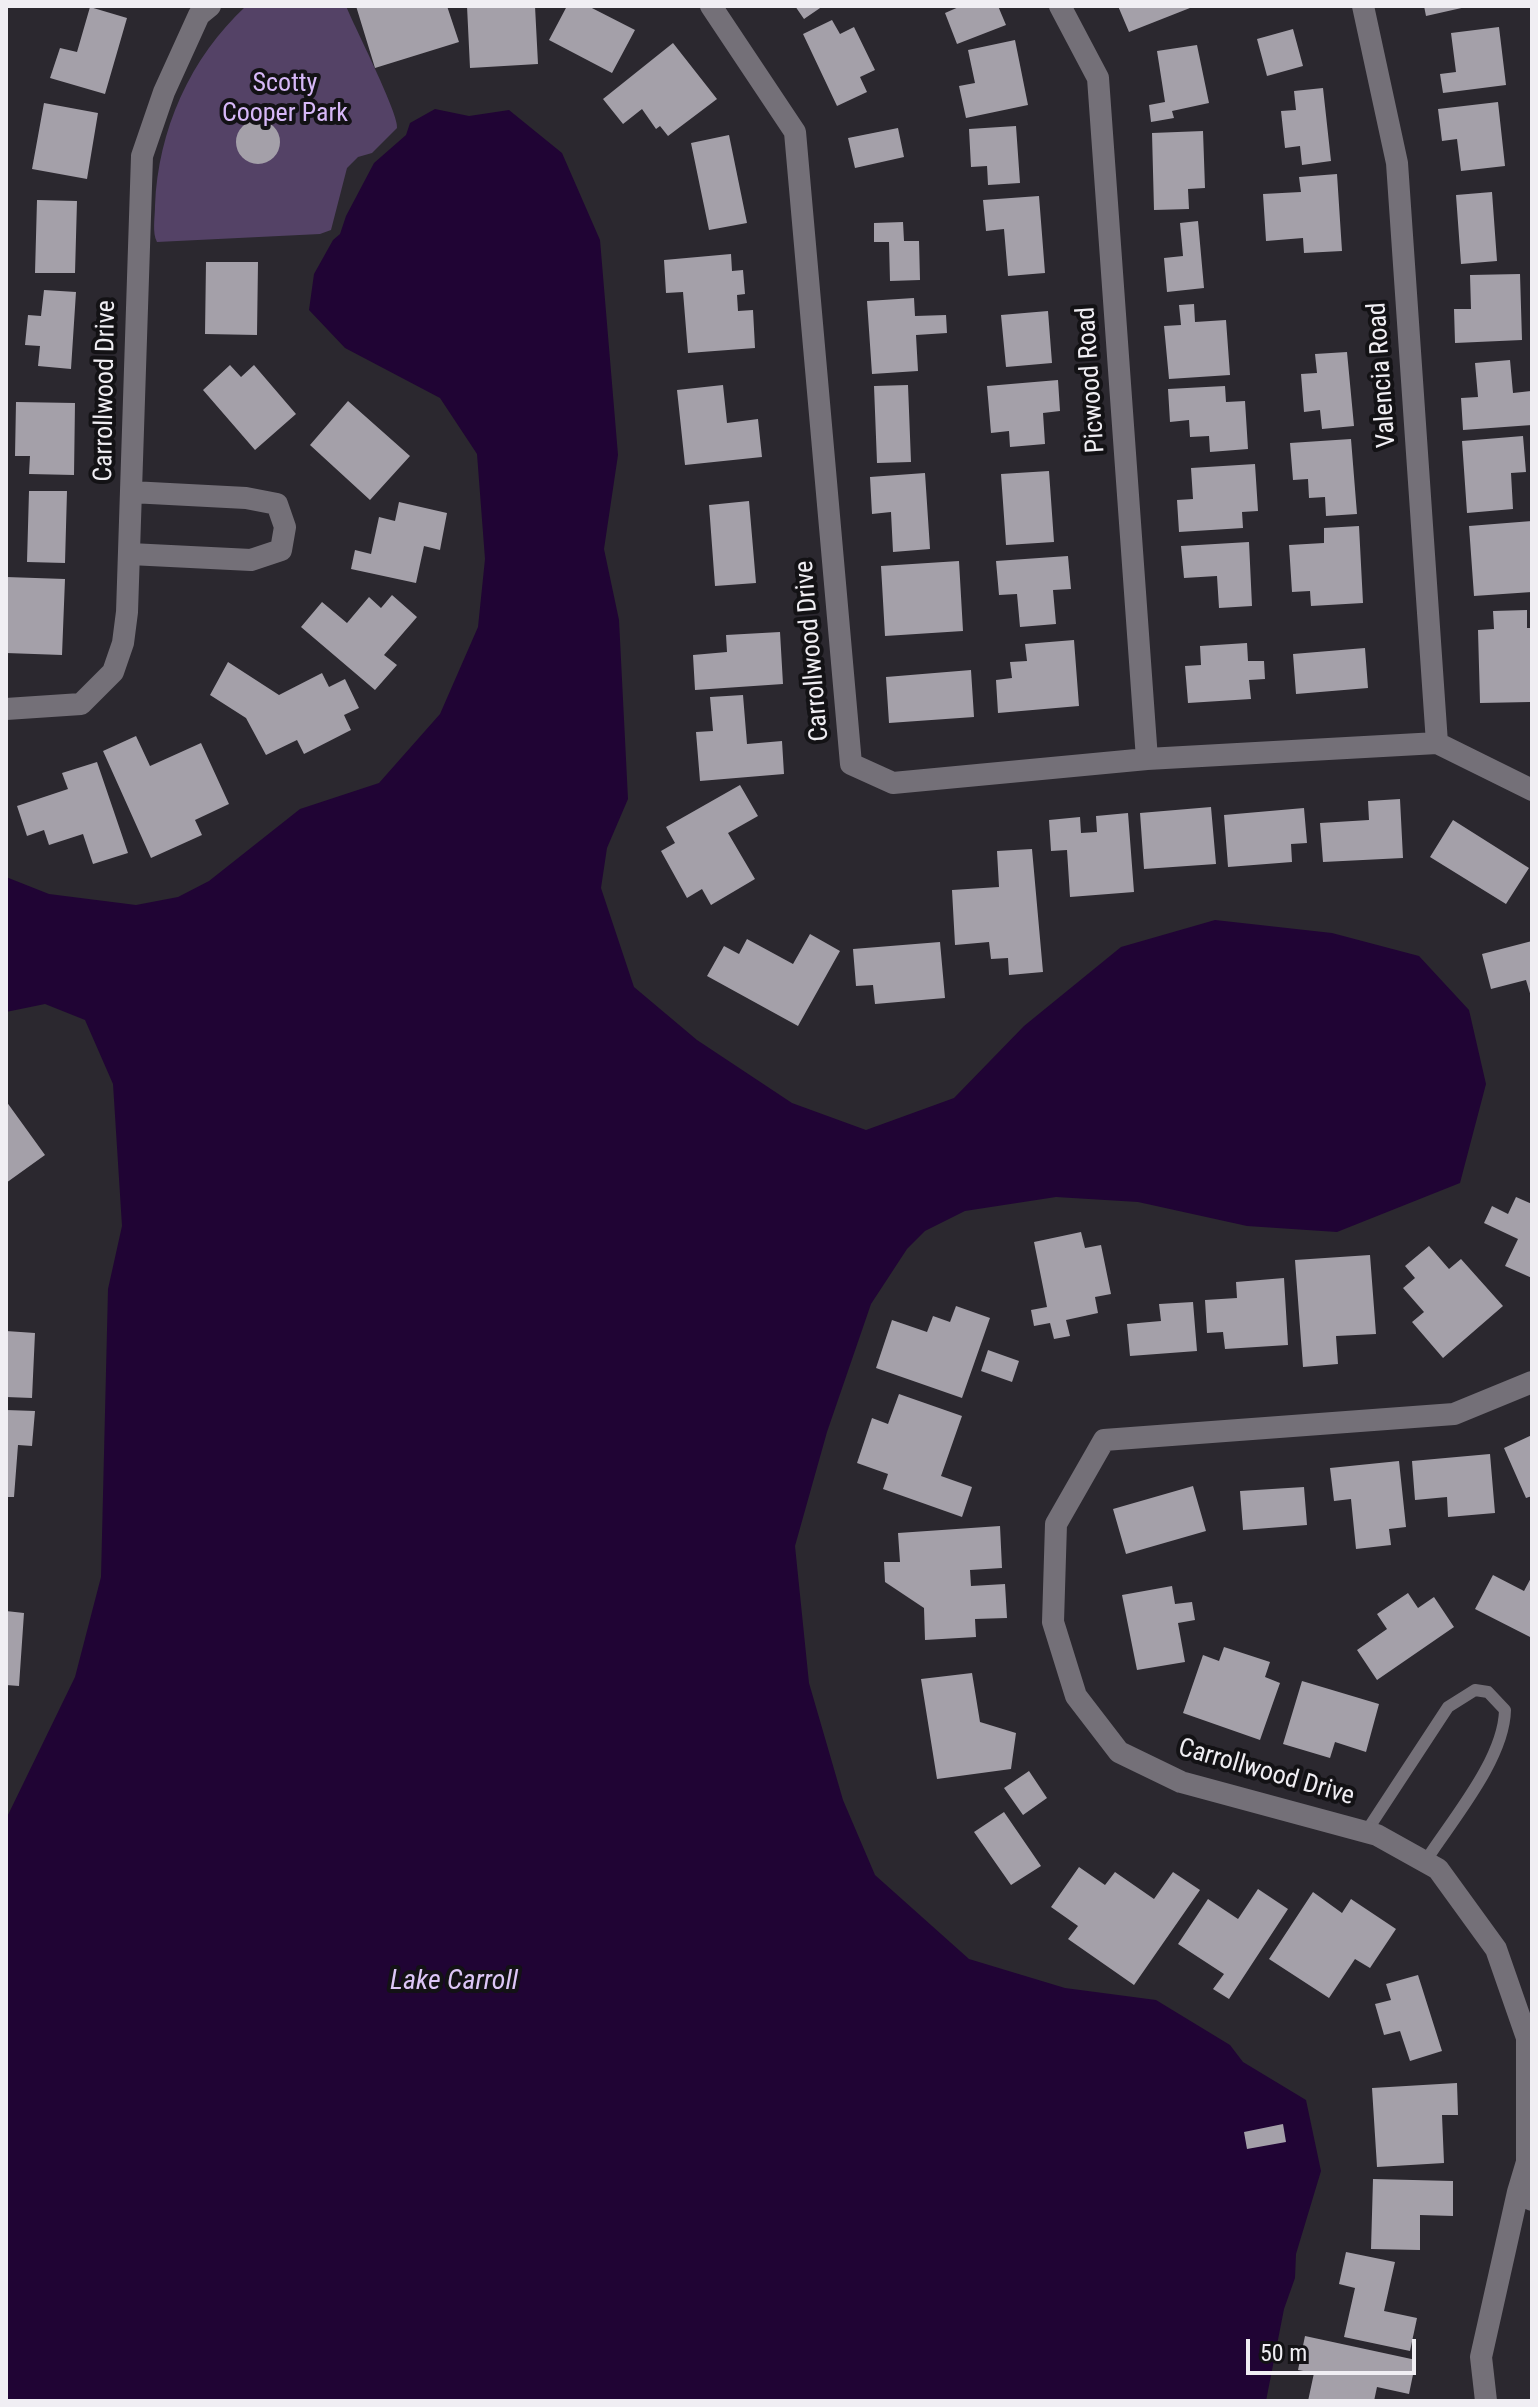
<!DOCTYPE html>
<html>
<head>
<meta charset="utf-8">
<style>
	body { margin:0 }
	#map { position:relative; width:1538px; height:2407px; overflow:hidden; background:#2b282f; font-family:"Roboto Condensed",sans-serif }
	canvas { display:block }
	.frame { position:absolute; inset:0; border:8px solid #f0eef3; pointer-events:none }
	.scale { position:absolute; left:1246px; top:2339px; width:170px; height:36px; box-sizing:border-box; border:4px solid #f0eef3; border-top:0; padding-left:10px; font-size:24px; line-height:28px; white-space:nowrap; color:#f0eef3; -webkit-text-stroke:6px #131215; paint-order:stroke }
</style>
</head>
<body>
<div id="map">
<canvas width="1538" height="2407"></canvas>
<div class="frame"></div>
<div class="scale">50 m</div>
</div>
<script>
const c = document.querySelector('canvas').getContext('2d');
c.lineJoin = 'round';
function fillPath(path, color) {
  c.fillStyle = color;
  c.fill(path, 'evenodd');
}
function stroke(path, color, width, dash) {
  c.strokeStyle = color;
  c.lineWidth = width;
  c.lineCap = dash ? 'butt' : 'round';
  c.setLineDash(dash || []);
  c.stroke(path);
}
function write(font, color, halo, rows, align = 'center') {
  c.font = font + ' "Roboto Condensed",sans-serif';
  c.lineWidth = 8;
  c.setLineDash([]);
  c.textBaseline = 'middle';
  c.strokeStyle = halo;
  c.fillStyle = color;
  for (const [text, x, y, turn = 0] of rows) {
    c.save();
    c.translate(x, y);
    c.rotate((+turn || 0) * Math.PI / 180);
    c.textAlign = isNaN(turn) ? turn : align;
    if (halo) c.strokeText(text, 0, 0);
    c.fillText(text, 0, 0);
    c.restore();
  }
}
fillPath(new Path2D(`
	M 246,6 L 346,6 C 354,26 400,116 397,128 L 372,153 L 358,157 L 347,168 L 331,230 L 320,234 L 157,242 C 152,233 155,217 155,206 C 158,130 190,58 246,6 Z`), '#544266');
fillPath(new Path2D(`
	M 435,109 L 469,116 L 509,110 L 562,153 L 600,240 L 618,455 L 604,549 L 619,620 L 628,799 L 607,848 L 601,888 L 634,987 L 697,1040 L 792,1103 L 866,1130 L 954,1098 L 1024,1026 L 1121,947 L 1215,920 L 1332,933 L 1419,956 L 1469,1010 L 1486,1084 L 1460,1183 L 1337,1232 L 1247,1226 L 1138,1202 L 1056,1197 L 965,1211 L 925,1231 L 907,1249 L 871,1304 L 827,1432 L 795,1546 L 809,1683 L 843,1800 L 875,1875 L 969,1959 L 1065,1988 L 1156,2000 L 1230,2045 L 1243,2062 L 1306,2100 L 1321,2171 L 1296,2254 L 1295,2278 L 1284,2309 L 1266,2401 L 6,2401 L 6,1819 L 75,1677 L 101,1577 L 108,1289 L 122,1226 L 113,1084 L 85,1020 L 45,1004 L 6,1012 L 6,877 L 49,894 L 136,905 L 178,897 L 209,881 L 300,809 L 379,783 L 440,714 L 478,627 L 485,559 L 477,454 L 440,398 L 345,348 L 309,310 L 314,274 L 333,240 L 340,234 L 346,216 L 374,163 L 406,135 L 410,123 Z`), '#200434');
fillPath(new Path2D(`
	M 356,6 L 447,6 L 459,42 L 375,68 Z
	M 467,6 L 535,6 L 538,64 L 470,68 Z
	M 567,6 L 588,6 L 635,30 L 612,73 L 549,40 Z
	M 795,6 L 823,6 L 804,19 Z
	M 961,6 L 998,6 L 1006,25 L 957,44 L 945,13 Z
	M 1118,6 L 1195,6 L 1129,32 Z
	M 1424,6 L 1465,6 L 1466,7 L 1426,16 Z
	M 90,7 L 127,18 L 105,94 L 50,78 L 60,48 L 77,52 Z
	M 832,20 L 840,34 L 854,27 L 875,70 L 860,77 L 867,92 L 837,106 L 803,34 Z
	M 1499,27 L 1506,85 L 1443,93 L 1440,74 L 1456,72 L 1451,33 Z
	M 1293,29 L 1303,66 L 1267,76 L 1257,39 Z
	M 1015,40 L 1028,105 L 966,118 L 959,86 L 975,83 L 968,50 Z
	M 673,43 L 717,99 L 668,136 L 660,126 L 656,129 L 642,109 L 623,124 L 603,99 Z
	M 1197,45 L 1209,103 L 1172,111 L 1174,118 L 1151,122 L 1149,105 L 1165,102 L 1157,51 Z
	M 1323,88 L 1331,161 L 1302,165 L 1300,146 L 1285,148 L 1281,111 L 1296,110 L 1294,91 Z
	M 1498,102 L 1505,166 L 1461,171 L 1457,139 L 1442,141 L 1438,109 Z
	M 44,103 L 98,113 L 87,179 L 32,169 Z
	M236 142a22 22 0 1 1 44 0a22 22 0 1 1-44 0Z
	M 1016,126 L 1020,183 L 988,185 L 987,166 L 971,167 L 969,129 Z
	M 898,128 L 904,157 L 855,168 L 848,138 Z
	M 1203,131 L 1205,188 L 1188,189 L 1189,209 L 1154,210 L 1152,133 Z
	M 729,135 L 747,223 L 709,230 L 691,143 Z
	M 1337,174 L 1342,251 L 1304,253 L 1303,238 L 1266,241 L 1263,194 L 1301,192 L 1299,177 Z
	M 1492,192 L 1497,261 L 1461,264 L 1456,195 Z
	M 1039,196 L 1045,273 L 1008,276 L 1004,229 L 986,231 L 983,200 Z
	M 37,200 L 77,201 L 75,273 L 35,273 Z
	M 1198,221 L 1204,288 L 1167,292 L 1164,258 L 1183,256 L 1180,223 Z
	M 903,222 L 904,241 L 919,241 L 920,280 L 890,281 L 889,242 L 874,242 L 874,223 Z
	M 731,254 L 732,271 L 743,270 L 745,294 L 737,295 L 738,311 L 753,310 L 755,348 L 688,353 L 683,292 L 666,293 L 664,260 Z
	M 206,262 L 258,262 L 257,335 L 205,334 Z
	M 1520,274 L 1522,340 L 1455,343 L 1454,309 L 1471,309 L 1470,275 Z
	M 44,290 L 76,292 L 71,369 L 38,366 L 40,346 L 25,345 L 28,315 L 41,316 Z
	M 914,298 L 915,316 L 946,315 L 947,333 L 916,335 L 918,371 L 872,374 L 867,301 Z
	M 1194,304 L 1195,322 L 1226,320 L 1230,375 L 1169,379 L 1164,326 L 1181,325 L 1179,305 Z
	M 1048,311 L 1052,363 L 1006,367 L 1001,315 Z
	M 1347,352 L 1354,426 L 1322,429 L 1320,410 L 1304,412 L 1301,374 L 1317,373 L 1315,354 Z
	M 1510,360 L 1513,393 L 1531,391 L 1532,425 L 1463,430 L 1461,398 L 1478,397 L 1475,363 Z
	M 230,365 L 241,377 L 254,365 L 296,414 L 255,450 L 203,390 Z
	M 1058,380 L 1060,411 L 1043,413 L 1045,444 L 1010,447 L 1009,431 L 991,433 L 987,386 Z
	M 723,385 L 727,423 L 758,419 L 762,457 L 685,465 L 677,390 Z
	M 908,385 L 911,462 L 877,463 L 874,386 Z
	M 1225,386 L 1226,402 L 1245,401 L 1248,449 L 1210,452 L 1209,436 L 1190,437 L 1189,420 L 1170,422 L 1168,389 Z
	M 348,401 L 410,456 L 370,500 L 310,445 Z
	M 16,402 L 75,403 L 74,475 L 29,474 L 30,456 L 15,456 Z
	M 1523,436 L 1526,472 L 1511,473 L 1513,509 L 1467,513 L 1462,441 Z
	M 1351,439 L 1357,514 L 1326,516 L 1325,497 L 1309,498 L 1308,479 L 1293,480 L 1290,443 Z
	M 1255,464 L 1258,511 L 1242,512 L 1243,528 L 1179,532 L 1177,500 L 1193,499 L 1191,468 Z
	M 1049,471 L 1054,542 L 1006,545 L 1001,474 Z
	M 925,473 L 930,549 L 893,552 L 891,512 L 872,514 L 870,477 Z
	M 29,491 L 67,491 L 65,563 L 27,562 Z
	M 749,501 L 756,583 L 715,586 L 709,505 Z
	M 399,502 L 447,513 L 440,550 L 424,546 L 416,583 L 351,569 L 355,550 L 371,554 L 379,517 L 395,521 Z
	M 1532,521 L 1532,592 L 1474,596 L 1469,526 Z
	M 1359,526 L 1363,603 L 1311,606 L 1310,591 L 1292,592 L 1289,545 L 1324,543 L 1324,528 Z
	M 1249,542 L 1252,606 L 1219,608 L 1217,576 L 1184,578 L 1181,546 Z
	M 1068,556 L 1071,589 L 1053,590 L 1056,624 L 1020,627 L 1017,594 L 999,595 L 996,561 Z
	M 959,561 L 963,631 L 885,636 L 881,566 Z
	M 6,577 L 65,579 L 62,655 L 6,653 Z
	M 392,595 L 417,617 L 384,655 L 397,665 L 375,690 L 301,627 L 322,602 L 347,623 L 369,597 L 381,608 Z
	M 1527,610 L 1527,628 L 1532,628 L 1530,702 L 1480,703 L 1478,630 L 1494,629 L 1493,611 Z
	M 780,632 L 783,684 L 695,690 L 693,655 L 727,652 L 726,635 Z
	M 1074,640 L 1079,706 L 998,713 L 996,680 L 1012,678 L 1010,662 L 1027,661 L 1025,644 Z
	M 1247,643 L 1248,661 L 1264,661 L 1265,679 L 1249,680 L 1251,699 L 1188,703 L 1185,666 L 1201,665 L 1200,646 Z
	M 1365,648 L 1368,688 L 1296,694 L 1293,654 Z
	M 228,662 L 279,695 L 322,673 L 329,687 L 345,679 L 359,708 L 344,715 L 351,730 L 304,754 L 297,740 L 266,755 L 246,718 L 210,695 Z
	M 971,670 L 974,717 L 889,723 L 886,677 Z
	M 743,695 L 747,744 L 782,741 L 784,774 L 700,781 L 696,732 L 713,731 L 710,697 Z
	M 136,736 L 150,766 L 201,743 L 229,804 L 195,820 L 202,835 L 151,858 L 103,751 Z
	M 97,762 L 128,853 L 93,864 L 83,834 L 49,845 L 44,830 L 27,836 L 17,806 L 68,789 L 62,773 Z
	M 740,785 L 758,816 L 728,833 L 755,879 L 711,905 L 702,889 L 687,898 L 661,851 L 675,843 L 666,827 Z
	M 1400,799 L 1403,858 L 1323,862 L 1320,823 L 1369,820 L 1368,801 Z
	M 1211,807 L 1216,864 L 1144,869 L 1140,813 Z
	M 1304,808 L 1307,843 L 1291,844 L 1292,862 L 1228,867 L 1224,815 Z
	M 1128,813 L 1134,892 L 1070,897 L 1067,850 L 1051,851 L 1049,820 L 1080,817 L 1081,833 L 1097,832 L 1096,816 Z
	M 1453,820 L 1529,868 L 1506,904 L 1430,857 Z
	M 1032,849 L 1043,972 L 1009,975 L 1008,958 L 991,959 L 989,942 L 955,945 L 952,890 L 999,887 L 997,851 Z
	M 810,934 L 840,951 L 798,1026 L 707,976 L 724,946 L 739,954 L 747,939 L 793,964 Z
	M 1532,941 L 1532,1000 L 1526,980 L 1491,989 L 1482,954 Z
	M 940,942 L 945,998 L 875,1004 L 873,985 L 856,986 L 853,949 Z
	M 6,1101 L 45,1155 L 6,1183 Z
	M 1516,1197 L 1532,1204 L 1532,1278 L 1505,1266 L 1518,1239 L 1484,1223 L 1492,1206 L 1508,1214 Z
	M 1081,1232 L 1085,1248 L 1101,1245 L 1111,1294 L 1095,1297 L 1098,1313 L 1066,1320 L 1070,1336 L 1054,1339 L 1050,1323 L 1034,1326 L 1031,1310 L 1047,1307 L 1034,1242 Z
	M 1429,1246 L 1449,1269 L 1461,1259 L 1503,1306 L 1443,1358 L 1412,1322 L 1424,1312 L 1403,1288 L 1415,1278 L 1405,1266 Z
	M 1370,1255 L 1376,1334 L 1336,1336 L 1338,1364 L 1303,1367 L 1295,1260 Z
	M 1284,1278 L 1288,1345 L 1225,1349 L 1223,1332 L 1207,1333 L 1205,1300 L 1237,1298 L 1236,1282 Z
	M 1193,1302 L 1197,1351 L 1130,1356 L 1127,1324 L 1161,1321 L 1159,1304 Z
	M 956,1306 L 990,1318 L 962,1398 L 876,1368 L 892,1320 L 927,1332 L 933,1316 L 950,1322 Z
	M 6,1331 L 35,1333 L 32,1398 L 6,1397 Z
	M 988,1350 L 1019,1361 L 1012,1382 L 981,1371 Z
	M 899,1394 L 962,1416 L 941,1476 L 972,1487 L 962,1517 L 883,1489 L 888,1474 L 857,1463 L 872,1418 L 888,1424 Z
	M 6,1410 L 35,1411 L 32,1446 L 18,1445 L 14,1497 L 6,1497 Z
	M 1532,1435 L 1532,1496 L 1526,1498 L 1504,1448 Z
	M 1490,1454 L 1495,1513 L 1448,1517 L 1447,1497 L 1415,1500 L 1412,1461 Z
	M 1399,1461 L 1406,1527 L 1389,1529 L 1391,1545 L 1356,1549 L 1351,1499 L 1334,1501 L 1330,1468 Z
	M 1193,1486 L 1206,1531 L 1126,1554 L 1113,1509 Z
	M 1304,1487 L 1307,1525 L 1243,1530 L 1240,1491 Z
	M 1000,1526 L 1002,1568 L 970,1570 L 971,1586 L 1005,1584 L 1007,1618 L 975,1619 L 976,1637 L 925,1640 L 924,1608 L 885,1582 L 884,1562 L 900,1562 L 898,1533 Z
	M 1493,1575 L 1524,1591 L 1532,1576 L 1532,1638 L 1475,1609 Z
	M 1172,1586 L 1175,1604 L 1192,1602 L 1195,1620 L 1178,1623 L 1185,1662 L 1137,1670 L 1122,1595 Z
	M 1408,1593 L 1418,1608 L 1434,1597 L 1454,1627 L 1377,1680 L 1357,1650 L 1387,1629 L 1377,1614 Z
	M 6,1611 L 24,1613 L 19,1686 L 6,1685 Z
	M 1224,1647 L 1270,1662 L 1265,1677 L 1280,1683 L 1260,1740 L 1183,1713 L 1203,1655 L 1219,1661 Z
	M 972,1673 L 980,1722 L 1016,1733 L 1011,1769 L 937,1779 L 921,1679 Z
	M 1302,1681 L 1379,1704 L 1366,1752 L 1335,1742 L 1330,1758 L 1283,1744 Z
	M 1029,1771 L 1047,1798 L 1023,1815 L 1004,1788 Z
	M 1004,1812 L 1041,1866 L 1011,1885 L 974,1832 Z
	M 1079,1867 L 1105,1885 L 1115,1872 L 1154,1899 L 1173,1872 L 1200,1890 L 1134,1985 L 1068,1939 L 1078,1926 L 1051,1907 Z
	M 1258,1889 L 1288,1909 L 1229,1999 L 1213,1989 L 1224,1974 L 1178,1944 L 1208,1899 L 1238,1919 Z
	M 1313,1892 L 1342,1913 L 1351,1899 L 1396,1929 L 1370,1968 L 1355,1959 L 1329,1998 L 1269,1959 Z
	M 1418,1975 L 1442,2051 L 1410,2061 L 1400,2031 L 1384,2035 L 1375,2004 L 1391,2000 L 1386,1984 Z
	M 1457,2083 L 1458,2115 L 1442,2115 L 1444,2163 L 1377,2167 L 1372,2088 Z
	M 1283,2124 L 1286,2142 L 1247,2149 L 1244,2132 Z
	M 1373,2179 L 1453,2181 L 1453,2216 L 1420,2215 L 1420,2250 L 1371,2249 Z
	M 1346,2252 L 1395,2262 L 1384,2311 L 1417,2318 L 1410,2351 L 1344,2337 L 1355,2288 L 1339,2284 Z
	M 1305,2336 L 1416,2360 L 1409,2394 L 1377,2387 L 1374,2401 L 1308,2401 L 1314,2373 L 1298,2370 Z`), '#a4a0a9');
stroke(new Path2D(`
	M 1366,1832 L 1448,1707 L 1475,1690 L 1488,1692 L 1505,1710 C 1504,1760 1451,1821 1425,1862`), '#747078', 12);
stroke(new Path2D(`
	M 711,6 L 795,132 L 851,764 L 893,783 L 1147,759 L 1437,743 L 1532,790
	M 1060,6 L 1098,78 L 1147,759
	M 1363,6 L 1397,163 L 1437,743
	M 130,554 L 251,560 L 281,550 L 285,527 L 277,504 L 246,498 L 131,492
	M 6,709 L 81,704 L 113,672 L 123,643 L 127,612 L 142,156 L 164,92 L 199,15 L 210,6
	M 1532,1382 L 1454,1414 L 1104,1440 L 1056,1524 L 1053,1622 L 1076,1696 L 1119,1752 L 1181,1782 L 1377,1835 L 1438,1869 L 1496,1949 L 1527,2038 L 1527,2162 L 1518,2192 L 1532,2200
	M 1486,2401 L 1481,2357 L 1518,2192`), '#747078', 22);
write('26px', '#d7b8f8', '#131215', [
	["Scotty",285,84],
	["Cooper Park",285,114]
]);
write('26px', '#f0eef3', '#131215', [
	["Valencia Road",1383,375,-94],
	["Picwood Road",1092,380,-94],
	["Carrollwood Drive",106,391,-89],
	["Carrollwood Drive",813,651,-95],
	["Carrollwood Drive",1266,1773,16]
]);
write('italic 28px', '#ddc6f7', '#131215', [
	["Lake Carroll",454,1982]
]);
</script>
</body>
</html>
